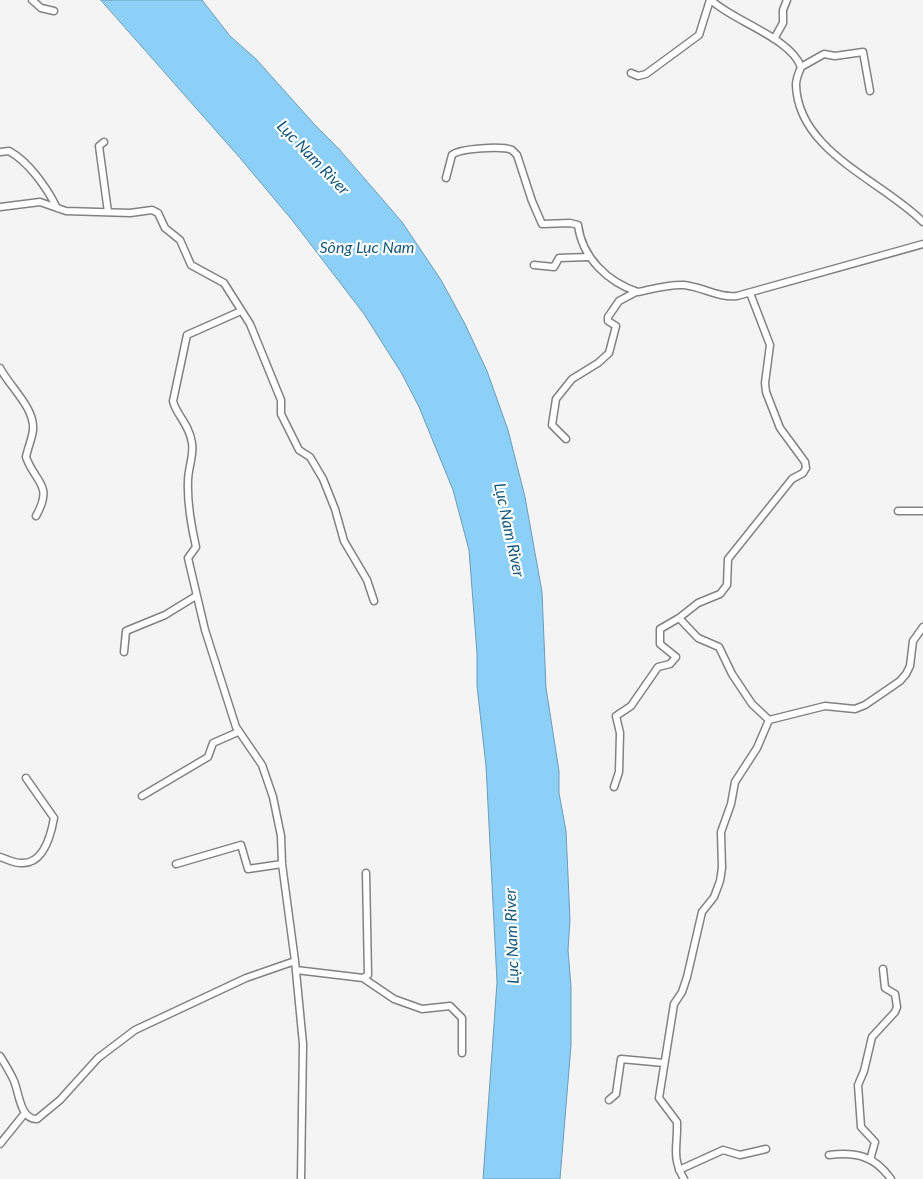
<!DOCTYPE html>
<html>
<head>
<meta charset="utf-8">
<style>
	body { margin:0 }
	canvas { display:block; background:#f4f4f5 }
</style>
</head>
<body>
<canvas width="923" height="1179"></canvas>
<script>
const c = document.querySelector('canvas').getContext('2d');
c.lineJoin = 'round';
function fillPath(path, color) {
  c.fillStyle = color;
  c.fill(path, 'evenodd');
}
function stroke(path, color, width, dash) {
  c.strokeStyle = color;
  c.lineWidth = width;
  c.lineCap = dash ? 'butt' : 'round';
  c.setLineDash(dash || []);
  c.stroke(path);
}
function write(font, color, halo, rows, align = 'center') {
  c.font = font + ' Lato,sans-serif';
  c.lineWidth = 4.5;
  c.setLineDash([]);
  c.textBaseline = 'middle';
  c.strokeStyle = halo;
  c.fillStyle = color;
  for (const [text, x, y, turn = 0] of rows) {
    c.save();
    c.translate(x, y);
    c.rotate((+turn || 0) * Math.PI / 180);
    c.textAlign = isNaN(turn) ? turn : align;
    if (halo) c.strokeText(text, 0, 0);
    c.fillText(text, 0, 0);
    c.restore();
  }
}
const water = new Path2D(`
	M 101,0 L 202,0 L 230,36 L 256,59 L 315,125 L 339,149 L 402,222 L 441,280 L 465,324 L 487,371 L 508,430 L 525,497 L 542,592 L 546,688 L 559,771 L 559,793 L 566,831 L 570,920 L 568,950 L 571,987 L 571,1045 L 560,1179 L 483,1179 L 497,982 L 486,766 L 477,686 L 477,653 L 469,550 L 453,490 L 419,407 L 402,374 L 364,314 L 292,220 L 240,158 Z`);
fillPath(water, '#8ccff7');
stroke(water, '#6c9bb8', 1);
const minor = new Path2D(`
	M 32,0 L 41,8 L 54,11
	M 711,0 C 733,21 791,38 801,67 C 799,73 796,78 796,85 C 798,152 883,181 923,222
	M 774,39 L 783,23 L 783,10 L 787,0
	M 801,67 L 824,54 L 835,56 L 863,52 L 870,91
	M 631,73 L 638,76 L 646,74 L 699,35 L 710,0
	M 104,142 L 99,146 L 108,212
	M 0,152 L 9,151 C 29,162 47,188 57,208
	M 446,178 L 452,155 C 460,148 502,146 512,150 L 517,155 L 532,201 L 542,224 L 570,223 L 578,225 C 582,257 607,282 638,292 C 653,289 668,284 684,285 C 703,287 718,298 737,296 L 923,244
	M 0,207 L 40,202 L 66,211 L 130,213 L 152,210 L 158,213 L 165,228 L 180,240 L 191,265 L 224,283 L 250,324 L 281,400 L 281,414 L 299,450 L 310,457 L 323,479 L 335,509 L 344,541 L 367,580 L 374,601
	M 534,265 L 554,267 L 559,258 L 588,257
	M 241,311 L 187,335 L 173,401 C 176,415 189,423 192,443 C 194,456 188,468 188,481 C 187,504 191,525 196,547 L 188,558 L 205,630 L 236,727 L 262,765 L 273,797 L 281,836 L 282,864 L 295,961
	M 0,368 C 10,387 35,408 33,430 C 32,439 28,447 26,457 C 35,483 54,484 36,516
	M 566,439 L 552,425 L 556,399 L 572,379 L 598,363 L 609,353 L 616,326 L 608,321 L 608,317 L 619,301 L 636,292
	M 898,511 L 923,511
	M 679,618 L 698,638 L 719,647 L 732,674 L 752,704 L 769,720
	M 124,652 L 126,631 L 165,615 L 196,596
	M 614,787 L 619,772 L 620,733 L 616,716 L 631,706 L 658,667 L 670,664 L 676,657 L 660,644 L 660,629 L 679,618 L 698,603 L 720,594 L 727,585 L 728,559 L 792,479 L 803,473 L 806,468 L 805,462 L 780,428 L 766,392 L 765,383 L 770,345 L 750,293
	M 142,796 L 208,757 L 213,743 L 238,732
	M 0,857 C 7,859 15,864 23,863 C 44,863 51,835 54,818 L 26,778
	M 176,864 L 241,845 L 248,869 L 282,864
	M 296,970 L 363,978 L 394,999 L 422,1009 L 450,1006 L 462,1018 L 462,1053
	M 363,978 L 368,975 L 366,873
	M 0,1056 C 5,1064 10,1072 14,1081 C 19,1092 20,1120 37,1119 L 60,1100 L 98,1058 L 135,1030 L 246,978 L 295,961 L 303,1044 L 301,1179
	M 609,1100 L 616,1094 L 621,1059 L 664,1063
	M 0,1144 L 25,1113
	M 829,1155 C 855,1152 874,1155 891,1179
	M 870,1160 L 875,1142 L 861,1127 L 858,1085 L 864,1071 L 872,1037 L 895,1012 L 897,1007 L 895,994 L 885,988 L 883,969
	M 679,1170 L 723,1150 L 740,1155 L 766,1149
	M 684,1179 C 671,1157 678,1145 677,1122 L 659,1098 L 674,1004 L 682,992 L 687,977 L 702,912 L 714,897 L 720,881 L 722,868 L 721,832 L 731,804 L 735,782 L 757,748 L 769,720 L 825,706 L 855,709 L 865,705 L 900,681 L 906,674 L 910,666 L 913,641 L 923,627`);
stroke(minor, '#828283', 9);
stroke(minor, '#fff', 6);
write('italic 16px', '#135878', '#fff', [
	["Lục Nam River",313,158,46],
	["Sông Lục Nam",367,248],
	["Lục Nam River",509,530,78],
	["Lục Nam River",512,936,-92]
]);
</script>
</body>
</html>
